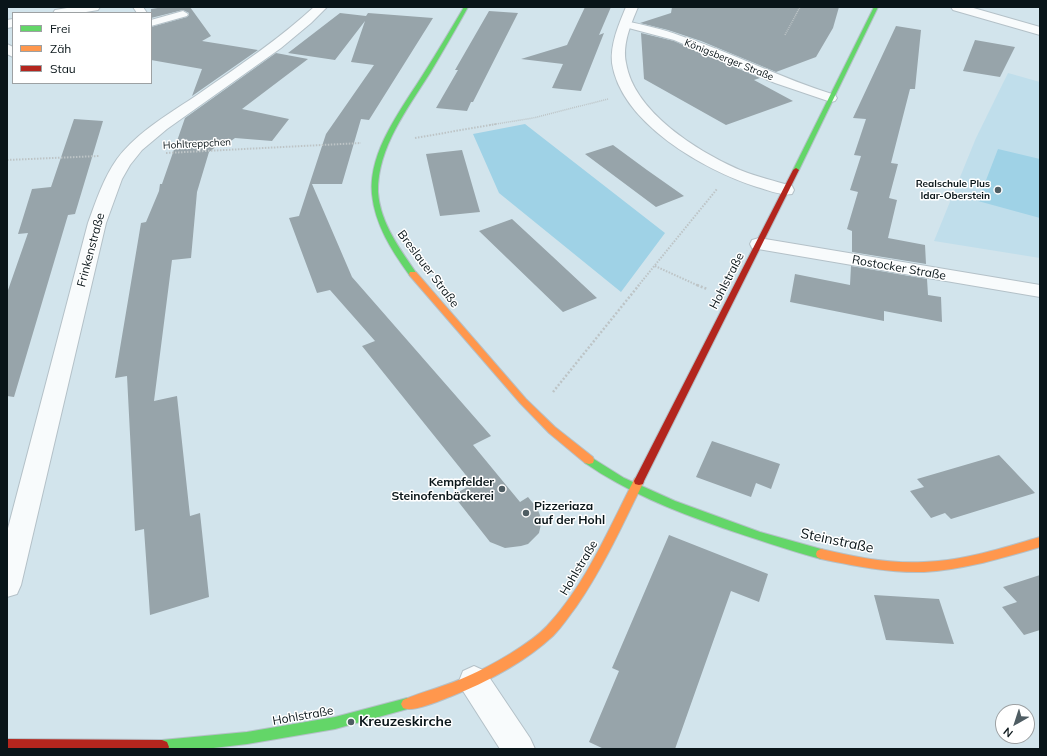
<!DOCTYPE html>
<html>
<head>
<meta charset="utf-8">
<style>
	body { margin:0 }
	#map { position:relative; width:1047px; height:756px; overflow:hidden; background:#d2e4ec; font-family:Mulish,sans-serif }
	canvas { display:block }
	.frame { position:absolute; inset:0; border:8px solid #091519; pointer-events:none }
	.legend { position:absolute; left:12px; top:12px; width:140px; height:72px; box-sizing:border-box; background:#fff; border:1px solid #9da1a3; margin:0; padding:5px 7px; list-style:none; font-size:12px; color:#091519 }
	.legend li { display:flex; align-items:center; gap:8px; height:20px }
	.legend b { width:20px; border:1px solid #9da1a3 }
	.north { position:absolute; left:995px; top:704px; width:40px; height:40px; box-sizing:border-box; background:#fff; border:1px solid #9da1a3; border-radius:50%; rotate:219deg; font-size:11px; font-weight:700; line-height:16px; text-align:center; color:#091519 }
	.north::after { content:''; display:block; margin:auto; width:14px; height:18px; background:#4f5d63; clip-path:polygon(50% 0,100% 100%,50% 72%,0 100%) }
</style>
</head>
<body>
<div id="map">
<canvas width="1047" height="756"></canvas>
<div class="frame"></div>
<ul class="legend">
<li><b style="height:5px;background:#63d668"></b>Frei</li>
<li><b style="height:5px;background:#ff974d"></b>Zäh</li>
<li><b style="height:5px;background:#b3261e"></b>Stau</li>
</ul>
<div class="north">N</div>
</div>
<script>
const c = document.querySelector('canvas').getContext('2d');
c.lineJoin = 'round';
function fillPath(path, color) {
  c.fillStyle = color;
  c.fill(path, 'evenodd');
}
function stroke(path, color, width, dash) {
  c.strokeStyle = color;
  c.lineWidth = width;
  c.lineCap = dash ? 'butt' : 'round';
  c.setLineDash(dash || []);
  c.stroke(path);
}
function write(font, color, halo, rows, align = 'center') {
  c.font = font + ' Mulish,sans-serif';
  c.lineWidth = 3;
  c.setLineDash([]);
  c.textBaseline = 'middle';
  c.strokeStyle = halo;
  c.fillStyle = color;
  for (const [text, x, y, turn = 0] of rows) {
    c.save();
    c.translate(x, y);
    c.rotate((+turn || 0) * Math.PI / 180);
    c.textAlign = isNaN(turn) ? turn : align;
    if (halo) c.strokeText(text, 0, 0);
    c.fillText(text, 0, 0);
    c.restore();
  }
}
fillPath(new Path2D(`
	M 1008,73 L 1040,82 L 1040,258 L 934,241 L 976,138 Z`), '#c0deeb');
fillPath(new Path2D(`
	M 525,124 L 665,233 L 621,292 L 499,193 L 473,134 Z
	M 998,149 L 1040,159 L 1040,218 L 978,201 Z`), '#9fd2e6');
fillPath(new Path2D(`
	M 164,7 L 190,7 L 211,36 L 202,41 L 258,50 L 192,96 L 202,69 L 151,60 L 151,27 L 187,17 L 189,15 L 189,13 L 183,10 L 151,18 L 151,9 Z
	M 585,7 L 611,7 L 599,35 L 604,33 L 581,91 L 552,88 L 563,64 L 521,59 L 567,45 Z
	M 672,7 L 839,7 L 833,28 L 816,57 L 776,72 L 701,41 L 668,30 L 640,23 L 671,13 Z
	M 489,11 L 518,13 L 473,102 L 471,102 L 467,111 L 436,108 L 458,70 L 455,70 Z
	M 340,13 L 366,16 L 368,13 L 433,18 L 369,120 L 361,119 L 342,184 L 312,184 L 352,277 L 491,436 L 473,445 L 520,502 L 528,497 L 537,508 L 542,520 L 539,533 L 528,544 L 521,546 L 505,548 L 490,542 L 453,495 L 473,484 L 362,346 L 375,341 L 330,290 L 317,293 L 289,218 L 299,216 L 326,134 L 374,65 L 351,62 L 365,21 L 335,60 L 288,53 Z
	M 896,26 L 921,30 L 915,89 L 910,89 L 891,163 L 898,164 L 889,198 L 897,200 L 888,238 L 925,245 L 926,264 L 852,252 L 852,231 L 847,229 L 858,192 L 850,190 L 861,156 L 854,155 L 866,119 L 853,118 Z
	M 641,33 L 674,41 L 760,78 L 754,80 L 793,101 L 726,125 L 644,79 Z
	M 975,40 L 1015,47 L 1000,77 L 963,71 Z
	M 276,53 L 308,59 L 242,109 L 289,119 L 272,141 L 235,138 L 231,141 L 225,140 L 209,152 L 197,192 L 191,258 L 172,260 L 154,401 L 177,396 L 190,516 L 200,513 L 209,597 L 150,615 L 144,529 L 135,531 L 127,376 L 115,378 L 141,223 L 146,222 L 159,191 L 160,184 L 162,184 L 185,118 Z
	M 74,119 L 103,121 L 75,214 L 68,215 L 14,397 L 7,396 L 7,293 L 28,233 L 18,234 L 32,189 L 51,187 Z
	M 613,145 L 647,170 L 684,196 L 656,207 L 585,154 Z
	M 462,150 L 480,212 L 440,216 L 426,154 Z
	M 512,219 L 552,256 L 597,298 L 563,312 L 479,231 Z
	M 851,266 L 927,279 L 928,295 L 941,297 L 942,322 L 884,311 L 884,321 L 790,302 L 795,274 L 850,285 Z
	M 712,441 L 780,464 L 771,489 L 756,483 L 751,497 L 696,477 Z
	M 999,455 L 1035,493 L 951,519 L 945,513 L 931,518 L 910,491 L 924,487 L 917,479 Z
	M 669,535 L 768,574 L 759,602 L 731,591 L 675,749 L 604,749 L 589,742 L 619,671 L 612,668 Z
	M 1040,575 L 1040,630 L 1024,635 L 1002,607 L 1017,602 L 1003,587 Z
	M 874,595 L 939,599 L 954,644 L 886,640 Z`), '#97a4aa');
const lane = new Path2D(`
	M 133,7 L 143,7 L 147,13 L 137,13 Z
	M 183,11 L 188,14 L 187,16 L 151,26 L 151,20 Z
	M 625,21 C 644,25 663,29 681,36 C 734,53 782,79 835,95 L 837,98 L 835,101 L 831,102 L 775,83 L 674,40 L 621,26 L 620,24 Z
	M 7,44 L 13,47 L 13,57 L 7,54 Z`);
const street = new Path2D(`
	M 73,7 L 100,7 L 98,10 L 80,13 L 53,13 L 55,10 Z
	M 314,7 L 327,7 L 311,23 L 281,48 L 167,129 L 142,150 L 130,165 L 122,179 L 106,223 L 21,585 L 17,594 L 7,597 L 7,532 L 88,223 C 96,201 103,179 117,159 C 138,131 171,113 200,93 C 239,66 279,39 314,7 Z
	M 626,7 L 638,7 C 631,24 622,44 626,63 C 634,112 697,151 740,170 C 757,177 775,181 792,186 L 794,190 L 792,194 C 781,196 768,190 757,187 C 704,170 621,123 612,63 C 610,44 619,24 626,7 Z
	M 951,7 L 970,7 L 1040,27 L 1040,35 L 953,10 Z
	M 13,19 L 13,27 L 7,28 L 7,20 Z
	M 759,238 L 1040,285 L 1040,297 L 752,248 L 750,244 L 752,240 Z
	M 474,666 L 485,671 L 530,738 L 535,749 L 500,749 L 463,691 L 459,681 L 463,671 Z`);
const fast = new Path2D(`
	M 464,7 L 468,7 C 456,29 443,51 430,73 C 408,108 377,148 378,192 C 380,223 400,249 417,274 L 413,276 L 410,276 C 392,251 375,225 372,194 C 368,151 403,107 424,73 C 438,51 451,29 464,7 Z
	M 874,7 L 878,7 L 799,170 L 796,172 L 794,171 L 793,170 Z
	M 589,456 L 624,478 L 675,501 L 760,532 L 821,549 L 825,551 L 826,554 L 825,557 L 821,559 C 787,550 753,538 720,527 C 672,510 627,492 585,463 L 584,460 L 585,457 Z
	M 407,698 L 411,700 L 413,704 L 411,708 L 335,729 L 247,744 L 205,749 L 156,749 L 155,747 L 157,742 L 162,740 L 247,732 L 335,717 Z`);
const slow = new Path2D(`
	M 410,272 L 416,272 L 526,399 L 555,427 L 593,457 L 594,460 L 593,463 L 589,464 L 585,463 L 549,433 L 520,403 L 410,276 L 409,274 Z
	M 639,477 L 643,478 L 644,481 C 623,524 603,568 576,607 C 569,616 562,627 553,636 C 525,662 487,682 452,696 C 441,700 413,713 403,708 L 401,704 L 403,700 C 424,691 447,686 468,676 C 491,666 530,644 547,626 C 586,584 609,528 635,478 Z
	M 1040,537 L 1040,547 C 1002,558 963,570 924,572 C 889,573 855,566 821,559 L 817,557 L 816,554 L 817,551 L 821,549 C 855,557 889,564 924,562 C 963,561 1002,548 1040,537 Z`);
const jam = new Path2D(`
	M 796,168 L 799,170 L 644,481 L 643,484 L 639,485 L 635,484 L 634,481 L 793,170 Z
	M 7,739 L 162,740 L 167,742 L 169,747 L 168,749 L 7,749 Z`);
stroke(lane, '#b4c1c8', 2);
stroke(street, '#b4c1c8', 2);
stroke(fast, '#b4c1c8', 2);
stroke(slow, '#b4c1c8', 2);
stroke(jam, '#b4c1c8', 2);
stroke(new Path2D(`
	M 785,35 L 800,7
	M 490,125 L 533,118 L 608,99`), '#bdc4c6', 1.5, [1, 1]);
stroke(new Path2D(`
	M 415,138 L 496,124
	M 166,153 L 361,143
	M 7,160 L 99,156
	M 655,266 L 699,286
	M 638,286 L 717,189`), '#bdc4c6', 2, [1.5, 1.5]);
stroke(new Path2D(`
	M 697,285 L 707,289
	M 553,392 L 639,285`), '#bdc4c6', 2.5, [2, 2]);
fillPath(lane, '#f8fbfc');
fillPath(street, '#f8fbfc');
fillPath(fast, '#63d668');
fillPath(slow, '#ff974d');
fillPath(jam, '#b3261e');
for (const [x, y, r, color] of [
	[998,190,4,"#4f5d63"],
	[502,489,4,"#4f5d63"],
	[526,513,4,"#4f5d63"],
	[351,722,4,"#4f5d63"]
]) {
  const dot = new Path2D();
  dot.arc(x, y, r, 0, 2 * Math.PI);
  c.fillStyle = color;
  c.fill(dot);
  stroke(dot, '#fff', 1.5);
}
write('10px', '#091519', '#fff', [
	["Königsberger Straße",729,60,22],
	["Hohltreppchen",197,144,-3]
]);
write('bold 10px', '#091519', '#fff', [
	["Realschule Plus",990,184],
	["Idar-Oberstein",990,196]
], 'right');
write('12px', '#091519', '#fff', [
	["Frinkenstraße",91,250,-75],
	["Rostocker Straße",899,268,10],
	["Breslauer Straße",428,269,53],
	["Hohlstraße",727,281,-63],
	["Hohlstraße",579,568,-59],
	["Hohlstraße",303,716,-10]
]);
write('bold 12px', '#091519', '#fff', [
	["Kempfelder",494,482],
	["Steinofenbäckerei",494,496],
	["Pizzeriaza",534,506,"left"],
	["auf der Hohl",534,520,"left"]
], 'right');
write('14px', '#091519', '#fff', [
	["Steinstraße",837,541,12]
]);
write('bold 14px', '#091519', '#fff', [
	["Kreuzeskirche",359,722]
], 'left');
</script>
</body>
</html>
